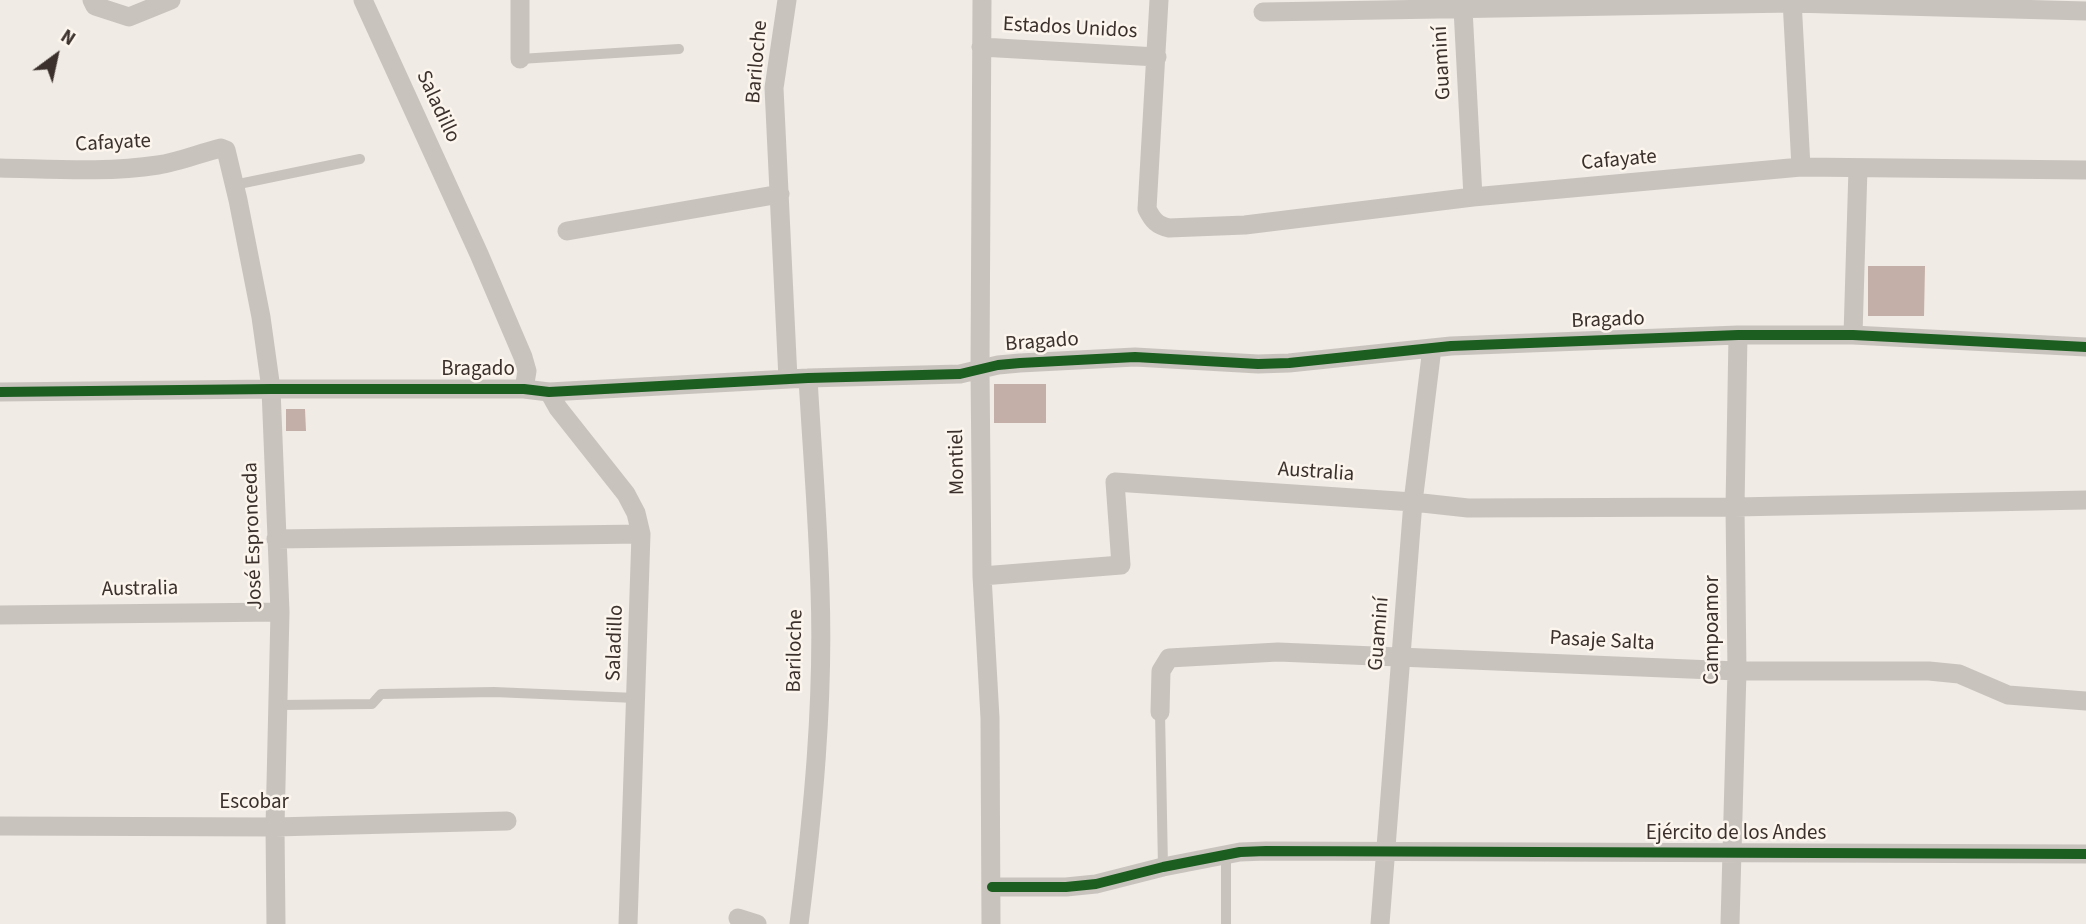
<!DOCTYPE html>
<html>
<head>
<meta charset="utf-8">
<style>
	body { margin:0 }
	#map { position:relative; width:2086px; height:924px; overflow:hidden; background:#f0ebe5; font-family:"Source Sans 3",sans-serif }
	canvas { display:block }
	.north { position:absolute; left:21px; top:21px; width:70px; height:70px; -webkit-text-stroke:5px #fbf5ee; paint-order:stroke; rotate:33deg; font-size:19px; font-weight:700; line-height:28px; text-align:center; color:#3b302b }
	.north::after { content:''; display:block; margin:auto; width:24px; height:32px; background:#3b302b; clip-path:polygon(50% 0,100% 100%,50% 72%,0 100%) }
</style>
</head>
<body>
<div id="map">
<canvas width="2086" height="924"></canvas>
<div class="north">N</div>
</div>
<script>
const c = document.querySelector('canvas').getContext('2d');
c.lineJoin = 'round';
function fillPath(path, color) {
  c.fillStyle = color;
  c.fill(path, 'evenodd');
}
function stroke(path, color, width, dash) {
  c.strokeStyle = color;
  c.lineWidth = width;
  c.lineCap = dash ? 'butt' : 'round';
  c.setLineDash(dash || []);
  c.stroke(path);
}
function write(font, color, halo, rows, align = 'center') {
  c.font = font + ' "Source Sans 3",sans-serif';
  c.lineWidth = 5;
  c.setLineDash([]);
  c.textBaseline = 'middle';
  c.strokeStyle = halo;
  c.fillStyle = color;
  for (const [text, x, y, turn = 0] of rows) {
    c.save();
    c.translate(x, y);
    c.rotate((+turn || 0) * Math.PI / 180);
    c.textAlign = isNaN(turn) ? turn : align;
    if (halo) c.strokeText(text, 0, 0);
    c.fillText(text, 0, 0);
    c.restore();
  }
}
fillPath(new Path2D(`
	M 1868,266 L 1925,266 L 1924,316 L 1868,316 Z
	M 994,384 L 1046,384 L 1046,423 L 994,423 Z
	M 286,409 L 305,409 L 306,431 L 286,431 Z`), '#c3afa7');
stroke(new Path2D(`
	M 520,59 L 679,49
	M 234,185 L 360,159
	M 279,705 L 372,704 L 381,694 L 494,692 L 636,698
	M 1160,712 L 1163,867
	M 1226,856 L 1226,924`), '#c9c3be', 10);
stroke(new Path2D(`
	M 92,0 L 95,6 L 129,17 L 171,0
	M 363,0 L 479,254 L 523,357 L 527,371 L 524,389
	M 520,0 L 520,59
	M 787,0 L 774,88 L 788,379
	M 982,0 L 980,369 L 982,576 L 990,718 L 991,924
	M 1159,0 L 1147,209 C 1153,221 1157,225 1169,228 L 1245,225 L 1473,197 L 1801,167 L 2086,170
	M 1792,0 L 1801,167
	M 1463,9 L 1473,197
	M 1263,12 L 1792,3 L 2086,11
	M 981,47 L 1157,57
	M 0,168 C 52,169 106,173 158,165 C 179,162 200,153 221,148 L 226,150 L 238,200 L 261,317 L 271,389 L 280,612 L 275,827 L 276,924
	M 567,231 L 780,194
	M 1853,335 L 1858,168
	M 0,392 L 271,389 L 524,389 L 549,392 L 808,378 L 960,374 L 998,365 L 1020,363 L 1135,357 L 1258,364 L 1289,363 L 1451,346 L 1738,335 L 1853,335 L 2086,347
	M 549,392 L 558,408 L 626,494 L 636,513 L 641,534 L 628,924
	M 276,539 L 641,534
	M 982,576 L 1121,565 L 1115,482 L 1413,502 L 1468,508 L 1735,507 L 2086,500
	M 0,615 L 280,612
	M 1160,712 L 1161,671 L 1169,658 L 1278,652 L 1737,671 L 1929,671 L 1959,674 L 2008,695 L 2086,701
	M 0,826 L 275,827 L 507,821
	M 992,887 L 1066,887 L 1096,884 L 1163,867 L 1240,852 L 1266,851 L 2086,854
	M 738,918 L 757,924
	M 799,924 C 813,814 824,701 820,590 C 818,520 812,449 808,378
	M 1380,924 L 1413,502 L 1432,348
	M 1730,924 L 1737,671 L 1735,507 L 1738,335`), '#c9c3be', 19);
stroke(new Path2D(`
	M 0,392 L 271,389 L 524,389 L 549,392 L 808,378 L 960,374 L 998,365 L 1020,363 L 1135,357 L 1258,364 L 1289,363 L 1451,346 L 1738,335 L 1853,335 L 2086,347
	M 992,887 L 1066,887 L 1096,884 L 1163,867 L 1240,852 L 1266,851 L 2086,854`), '#1b5e20', 10);
write('21px', '#3b302b', '#fbf5ee', [
	["Estados Unidos",1070,29,3],
	["Bariloche",758,62,-85],
	["Guaminí",1443,63,-93],
	["Saladillo",437,107,65],
	["Cafayate",113,144,-3],
	["Cafayate",1619,161,-5],
	["Bragado",1608,321,-2],
	["Bragado",1042,343,-4],
	["Bragado",478,370],
	["Montiel",958,462,-91],
	["Australia",1316,473,4],
	["José Espronceda",254,536,-92],
	["Australia",140,590,-1],
	["Campoamor",1713,630,-90],
	["Guaminí",1380,634,-85],
	["Pasaje Salta",1602,642,3],
	["Saladillo",616,643,-88],
	["Bariloche",796,651,-89],
	["Escobar",254,803],
	["Ejército de los Andes",1736,834]
]);
</script>
</body>
</html>
